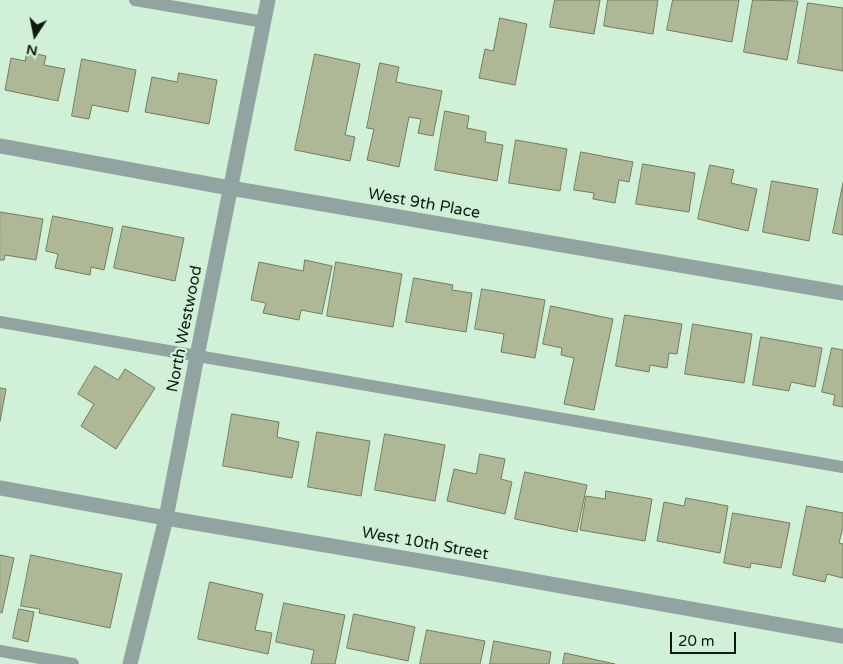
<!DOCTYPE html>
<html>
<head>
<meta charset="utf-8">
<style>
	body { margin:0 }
	#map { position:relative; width:843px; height:664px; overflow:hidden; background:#d1f0d8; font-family:"Varela Round",sans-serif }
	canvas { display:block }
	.north { position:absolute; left:10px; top:10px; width:50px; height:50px; -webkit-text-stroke:4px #d1f0d8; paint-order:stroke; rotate:191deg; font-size:14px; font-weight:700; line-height:20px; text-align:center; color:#0f1a12 }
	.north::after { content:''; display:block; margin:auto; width:18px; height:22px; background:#0f1a12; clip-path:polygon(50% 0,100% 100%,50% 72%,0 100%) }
	.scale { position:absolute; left:670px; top:632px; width:66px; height:22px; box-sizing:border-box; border:2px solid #0f1a12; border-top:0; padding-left:6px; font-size:15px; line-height:18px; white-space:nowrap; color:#0f1a12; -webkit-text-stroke:4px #d1f0d8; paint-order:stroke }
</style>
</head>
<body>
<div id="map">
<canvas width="843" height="664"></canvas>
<div class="north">N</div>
<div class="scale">20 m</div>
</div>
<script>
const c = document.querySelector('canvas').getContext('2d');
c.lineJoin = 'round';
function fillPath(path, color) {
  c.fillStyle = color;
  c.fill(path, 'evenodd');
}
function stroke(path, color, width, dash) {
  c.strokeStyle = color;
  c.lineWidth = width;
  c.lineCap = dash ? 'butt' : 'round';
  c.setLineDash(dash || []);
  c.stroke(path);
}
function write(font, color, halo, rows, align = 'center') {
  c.font = font + ' "Varela Round",sans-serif';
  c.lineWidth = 4.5;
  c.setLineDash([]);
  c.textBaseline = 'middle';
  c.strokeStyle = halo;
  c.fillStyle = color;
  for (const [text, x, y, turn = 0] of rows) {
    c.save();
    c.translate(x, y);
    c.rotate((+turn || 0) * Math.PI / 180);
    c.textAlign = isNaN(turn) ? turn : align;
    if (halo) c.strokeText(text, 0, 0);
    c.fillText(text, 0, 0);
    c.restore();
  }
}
const building = new Path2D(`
	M 555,0 L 600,0 L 594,34 L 550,27 Z
	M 608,0 L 658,0 L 653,34 L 604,26 Z
	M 673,0 L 739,0 L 732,42 L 667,30 Z
	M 753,0 L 798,1 L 787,60 L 744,52 Z
	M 808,3 L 843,8 L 843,71 L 798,63 Z
	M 500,18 L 527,24 L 515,85 L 479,78 L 485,49 L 493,51 Z
	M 27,52 L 46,56 L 44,65 L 65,69 L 58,101 L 5,90 L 11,58 L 25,61 Z
	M 315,54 L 360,64 L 345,135 L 355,137 L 350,161 L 295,150 Z
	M 82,59 L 136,70 L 128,112 L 92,105 L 89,119 L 72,116 Z
	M 380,63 L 399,67 L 396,82 L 442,91 L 433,136 L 418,133 L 421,119 L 409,117 L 399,167 L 367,160 L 374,129 L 367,128 Z
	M 179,73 L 217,80 L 209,124 L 145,112 L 152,77 L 177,82 Z
	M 445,111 L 469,116 L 467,128 L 486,132 L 485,142 L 503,145 L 497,181 L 435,170 Z
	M 516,140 L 567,149 L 560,191 L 509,183 Z
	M 581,152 L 633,162 L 629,182 L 619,180 L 615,203 L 593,199 L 594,193 L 574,190 Z
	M 643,164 L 695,173 L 689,212 L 636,204 Z
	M 710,165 L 734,170 L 731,183 L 757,189 L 748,231 L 698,219 Z
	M 772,181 L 818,189 L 809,241 L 763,232 Z
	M 843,183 L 843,235 L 833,233 Z
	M 0,212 L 43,219 L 36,260 L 5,255 L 4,260 L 0,260 Z
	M 53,216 L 113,228 L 104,270 L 91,267 L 90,275 L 55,268 L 58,254 L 46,251 Z
	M 123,226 L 184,238 L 175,281 L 114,268 Z
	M 305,260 L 332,266 L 322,314 L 301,310 L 299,320 L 263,313 L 266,303 L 251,300 L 259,262 L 303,271 Z
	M 336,262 L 402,274 L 393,327 L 327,316 Z
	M 414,278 L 453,285 L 452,290 L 472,293 L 466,332 L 406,322 Z
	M 482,289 L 545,300 L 535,358 L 501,352 L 504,334 L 475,329 Z
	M 551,306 L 613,319 L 594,410 L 564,404 L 574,358 L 561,355 L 562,348 L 543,344 Z
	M 625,315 L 682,324 L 677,354 L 669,353 L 667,368 L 650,365 L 649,372 L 616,366 Z
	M 693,324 L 752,334 L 744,383 L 685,374 Z
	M 761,337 L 822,348 L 815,387 L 791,382 L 789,391 L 753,385 Z
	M 832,348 L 843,350 L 843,407 L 833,405 L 835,395 L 822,392 Z
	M 95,366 L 118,380 L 125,369 L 155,388 L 116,449 L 81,426 L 94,404 L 78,394 Z
	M 0,388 L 6,389 L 0,421 Z
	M 232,414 L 279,422 L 277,437 L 299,442 L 292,478 L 223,466 Z
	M 317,432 L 370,441 L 361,496 L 308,487 Z
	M 385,434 L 445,445 L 435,501 L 375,490 Z
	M 480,454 L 505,459 L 501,479 L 512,482 L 505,514 L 447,501 L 454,469 L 476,474 Z
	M 525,472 L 587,485 L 577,532 L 515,519 Z
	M 606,491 L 652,499 L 645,541 L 580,530 L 586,496 L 605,499 Z
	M 686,498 L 728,506 L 720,553 L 657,541 L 664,502 L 684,506 Z
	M 807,506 L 843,513 L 843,527 L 839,543 L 843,544 L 843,578 L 827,574 L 825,582 L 793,575 Z
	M 733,513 L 790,523 L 781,568 L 751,563 L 750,568 L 724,563 Z
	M 0,555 L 14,558 L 2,613 L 0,612 Z
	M 31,555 L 122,574 L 110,628 L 39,613 L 40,609 L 21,606 Z
	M 210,582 L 263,594 L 255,630 L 272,633 L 268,654 L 198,639 Z
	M 284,603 L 345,615 L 335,664 L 311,664 L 314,650 L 276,642 Z
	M 19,609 L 34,612 L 28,642 L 13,638 Z
	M 354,614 L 415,627 L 408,661 L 347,648 Z
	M 427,630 L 485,641 L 480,664 L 420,664 Z
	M 494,641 L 551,652 L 549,664 L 490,664 Z
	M 565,653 L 615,664 L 563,664 Z`);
fillPath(building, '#aeb796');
stroke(building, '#737c5d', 1);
stroke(new Path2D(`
	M 135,0 L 264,22
	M 0,322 L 843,467
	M 0,651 L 73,664`), '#91a4a1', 12);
stroke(new Path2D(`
	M 0,146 L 230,188 L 843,293
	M 0,488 L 166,518 L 438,564 L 843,636
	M 130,664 L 166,518 L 197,356 L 268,0`), '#91a4a1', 15);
write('16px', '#0f1a12', '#d1f0d8', [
	["West 9th Place",424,204,10],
	["North Westwood",185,329,-79],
	["West 10th Street",425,544,10]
]);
</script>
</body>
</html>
